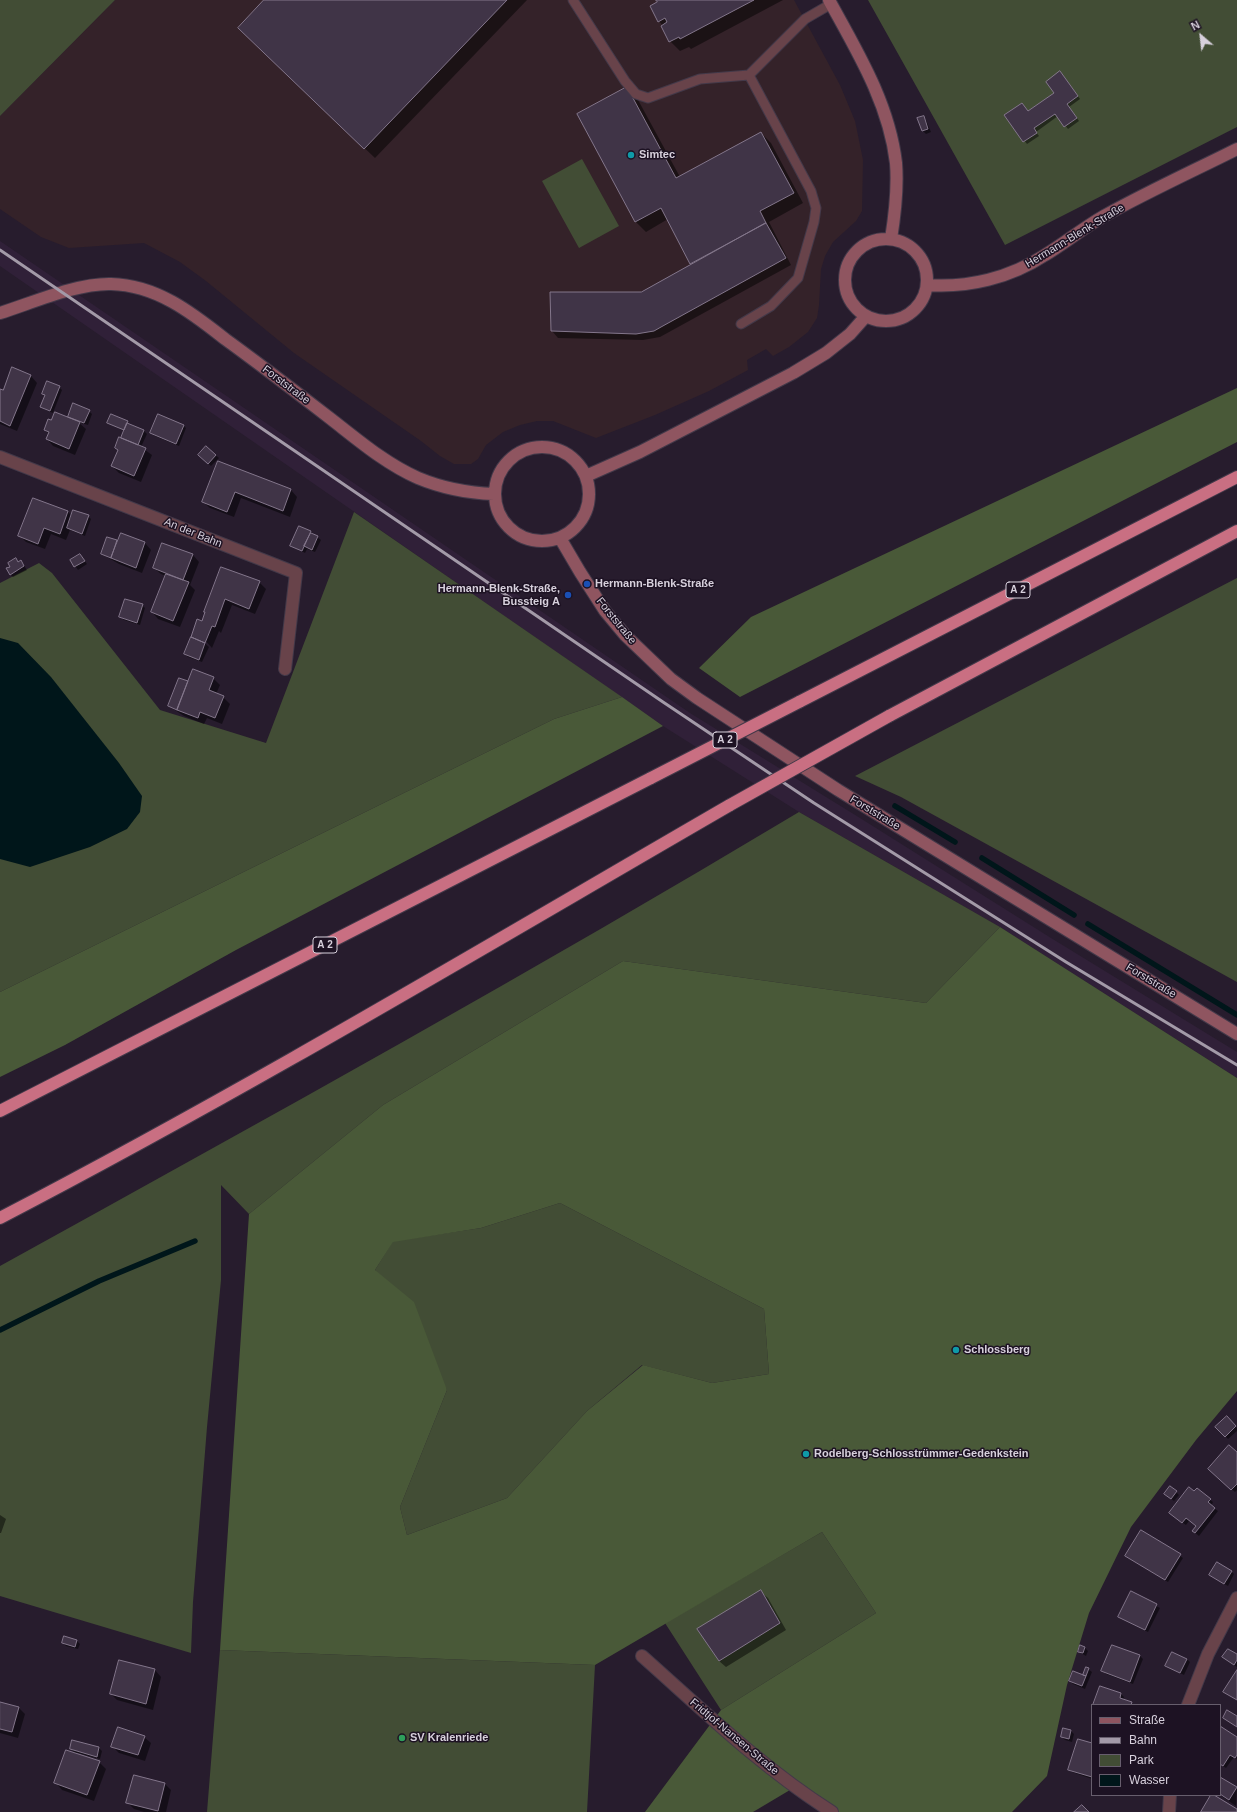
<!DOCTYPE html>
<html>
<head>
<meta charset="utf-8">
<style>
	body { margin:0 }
	#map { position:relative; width:1237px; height:1812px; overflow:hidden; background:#271c2d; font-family:Arial,sans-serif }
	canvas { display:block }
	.legend { position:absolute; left:1091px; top:1704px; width:130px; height:92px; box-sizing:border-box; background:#1d1223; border:1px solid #675e6d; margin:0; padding:5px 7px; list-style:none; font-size:12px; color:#d7d0dc }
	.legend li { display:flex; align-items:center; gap:8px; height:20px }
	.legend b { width:20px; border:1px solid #675e6d }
	.north { position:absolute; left:1181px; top:16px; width:40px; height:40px; -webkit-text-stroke:3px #1d1223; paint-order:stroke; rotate:332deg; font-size:11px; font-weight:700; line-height:16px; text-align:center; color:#d7d0dc }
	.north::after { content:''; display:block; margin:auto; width:14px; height:18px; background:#d7d0dc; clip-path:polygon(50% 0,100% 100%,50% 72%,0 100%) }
</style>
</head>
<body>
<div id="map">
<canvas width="1237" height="1812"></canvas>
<ul class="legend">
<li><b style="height:5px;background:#8f5560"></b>Straße</li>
<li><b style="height:5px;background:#a39aa8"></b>Bahn</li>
<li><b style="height:11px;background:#424d35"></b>Park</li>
<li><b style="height:11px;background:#00161a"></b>Wasser</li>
</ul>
<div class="north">N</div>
</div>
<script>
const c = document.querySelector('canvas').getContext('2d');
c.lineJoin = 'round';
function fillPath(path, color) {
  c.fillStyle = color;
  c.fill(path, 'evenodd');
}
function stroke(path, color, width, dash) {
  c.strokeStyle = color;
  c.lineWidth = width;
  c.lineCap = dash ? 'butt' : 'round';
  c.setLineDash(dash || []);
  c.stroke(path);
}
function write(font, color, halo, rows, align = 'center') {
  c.font = font + ' Arial,sans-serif';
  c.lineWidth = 3;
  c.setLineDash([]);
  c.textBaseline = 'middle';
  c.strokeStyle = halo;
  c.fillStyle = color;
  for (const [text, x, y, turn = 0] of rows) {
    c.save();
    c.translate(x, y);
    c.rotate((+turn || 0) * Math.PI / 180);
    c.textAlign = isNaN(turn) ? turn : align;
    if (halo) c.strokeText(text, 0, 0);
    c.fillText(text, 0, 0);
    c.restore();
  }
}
fillPath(new Path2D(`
	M 115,0 L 794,0 L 840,85 L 855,121 L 863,160 L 862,211 L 856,221 L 833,242 L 825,256 L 821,269 L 819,305 L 817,318 L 808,332 L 789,347 L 773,356 L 766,349 L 747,360 L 748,370 L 709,391 L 655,415 L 596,438 L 553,421 L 537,421 L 520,425 L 503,432 L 486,445 L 478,459 L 471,464 L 454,464 L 440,456 L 421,441 L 294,353 L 206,281 L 180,262 L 144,243 L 69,248 L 41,237 L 0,209 L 0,116 Z`), '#342229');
fillPath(new Path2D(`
	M 0,241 L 690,713 L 860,818 L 1051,938 L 1237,1052 L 1237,1078 L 1000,927 L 799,812 L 663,726 L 0,266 Z`), '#302038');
fillPath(new Path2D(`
	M 0,0 L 115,0 L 0,116 Z
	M 868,0 L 1237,0 L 1237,127 L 1005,245 Z
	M 582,159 L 619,226 L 579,248 L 542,181 Z
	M 354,512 L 622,697 L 554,719 L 0,992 L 0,583 L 39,563 L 52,573 L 160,710 L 266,743 Z
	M 1237,578 L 1237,982 L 901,797 L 855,776 Z
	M 799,812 L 1000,927 L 926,1003 L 623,961 L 383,1105 L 249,1214 L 221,1185 L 221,1280 L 207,1427 L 193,1602 L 191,1653 L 0,1596 L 0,1266 C 268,1118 536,970 799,812 Z
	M 560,1203 L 764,1309 L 769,1374 L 712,1383 L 642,1365 L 587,1411 L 507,1498 L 407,1535 L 400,1507 L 447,1390 L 375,1270 L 393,1241 L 481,1228 Z
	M 822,1532 L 876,1613 L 721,1710 L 665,1623 Z
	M 220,1650 L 595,1665 L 587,1812 L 207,1812 Z`), '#424d35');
fillPath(new Path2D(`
	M 1237,388 L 1237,442 L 740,697 L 699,668 L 751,617 Z
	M 622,697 L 663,726 L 236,950 L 65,1045 L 0,1077 L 0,992 L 554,719 Z
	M 1000,927 L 1237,1078 L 1237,1391 L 1196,1440 L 1131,1527 L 1089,1613 L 1067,1685 L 1047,1776 L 1012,1812 L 829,1812 L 795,1787 L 753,1812 L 645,1812 L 721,1710 L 876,1613 L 822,1532 L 595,1665 L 220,1650 L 249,1214 L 383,1105 L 623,961 L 926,1003 ZM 560,1203 L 764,1309 L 769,1374 L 712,1383 L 643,1365 L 587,1411 L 507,1498 L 407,1535 L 400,1507 L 447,1390 L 414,1302 L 375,1270 L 393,1242 L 481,1228 Z`), '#495938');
fillPath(new Path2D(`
	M 0,638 L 18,643 L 51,677 L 119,763 L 142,796 L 140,812 L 127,829 L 90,847 L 30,867 L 0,859 Z`), '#00161a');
fillPath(new Path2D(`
	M 266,0 L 527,0 L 375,158 L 249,38 Z
	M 657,0 L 783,0 L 691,49 L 689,47 L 680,51 L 670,41 L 663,26 L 659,21 Z
	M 1063,76 L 1080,99 L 1069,107 L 1079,121 L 1068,129 L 1058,116 L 1036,132 L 1039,136 L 1027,144 L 1005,115 L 1029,112 L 1056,93 Z
	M 627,88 L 637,98 L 680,177 L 761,133 L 771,143 L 803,203 L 769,222 L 791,265 L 660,337 L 643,340 L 558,338 L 552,331 L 641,293 L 693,264 L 668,219 L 646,232 L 636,222 Z
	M 923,117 L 926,120 L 931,132 L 926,134 L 923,131 L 919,118 Z
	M 13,369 L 31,376 L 37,383 L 17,431 L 0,424 L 0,390 L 3,391 Z
	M 59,387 L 62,390 L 53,413 L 44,409 L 41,406 L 45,396 L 43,394 Z
	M 89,411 L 92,414 L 88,425 L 78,422 L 86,429 L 75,455 L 53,446 L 47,439 L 49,434 L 45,430 L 73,420 L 69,416 Z
	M 111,415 L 144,431 L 147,434 L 141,447 L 152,455 L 141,482 L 119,473 L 112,466 L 118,451 L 116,448 L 125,441 L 125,431 L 108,423 Z
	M 183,425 L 186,428 L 179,446 L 155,436 L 152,433 Z
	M 206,447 L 219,458 L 211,466 L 199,455 Z
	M 218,462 L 291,490 L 297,497 L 290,517 L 241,498 L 234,517 L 210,508 L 203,502 Z
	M 34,499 L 68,512 L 72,516 L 88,516 L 91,519 L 85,536 L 70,530 L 66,540 L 51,534 L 45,549 L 26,542 L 19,535 Z
	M 300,527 L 311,532 L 321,540 L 315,552 L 307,549 L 305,553 L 291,545 Z
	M 122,534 L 145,543 L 151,550 L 142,573 L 119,564 L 102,554 L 108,538 L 118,543 Z
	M 163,544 L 193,555 L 199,562 L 190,585 L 195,590 L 180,627 L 158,619 L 152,612 L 166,576 L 161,574 L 154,568 Z
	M 80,555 L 87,564 L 78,570 L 71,560 Z
	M 16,559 L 19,562 L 21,561 L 27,570 L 13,577 L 10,574 L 11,567 Z
	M 222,568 L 259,582 L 266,589 L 255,614 L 232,605 L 221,633 L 219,631 L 212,648 L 203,638 L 201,640 L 209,647 L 202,662 L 188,657 L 185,654 L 203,622 Z
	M 142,605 L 145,608 L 140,625 L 124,620 L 121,617 Z
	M 213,678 L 220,685 L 216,694 L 223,697 L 230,704 L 222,724 L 207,718 L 204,724 L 184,716 L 169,706 L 187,682 Z
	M 1227,1417 L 1237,1428 L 1237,1431 L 1228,1439 L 1217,1427 Z
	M 1237,1454 L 1237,1490 L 1235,1492 L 1209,1469 Z
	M 1176,1492 L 1179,1495 L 1174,1501 L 1168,1496 Z
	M 1210,1500 L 1213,1502 L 1211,1506 L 1218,1511 L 1199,1536 L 1193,1531 L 1197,1526 L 1189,1521 L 1186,1525 L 1173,1516 Z
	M 0,1515 L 6,1519 L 1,1533 L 0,1533 Z
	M 1142,1531 L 1183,1558 L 1168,1582 L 1129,1558 Z
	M 1231,1571 L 1234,1574 L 1228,1586 L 1214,1578 Z
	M 761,1592 L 768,1598 L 786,1630 L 726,1667 L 719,1661 L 699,1630 Z
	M 1131,1593 L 1160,1608 L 1148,1632 L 1119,1617 Z
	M 65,1637 L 77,1641 L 80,1644 L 78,1649 L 66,1646 L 63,1643 Z
	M 1112,1646 L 1140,1656 L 1143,1659 L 1133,1684 L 1106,1674 L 1103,1671 Z
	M 1085,1648 L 1088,1651 L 1086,1656 L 1079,1652 Z
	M 1237,1655 L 1237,1667 L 1224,1657 Z
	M 1187,1659 L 1190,1662 L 1184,1675 L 1166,1666 Z
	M 119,1661 L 155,1670 L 161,1677 L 153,1710 L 117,1700 L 111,1694 Z
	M 1088,1669 L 1092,1672 L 1085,1689 L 1073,1684 L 1070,1681 L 1084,1676 Z
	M 1121,1694 L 1124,1697 L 1123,1700 L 1134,1705 L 1094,1705 Z
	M 0,1703 L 18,1707 L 25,1714 L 18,1738 L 0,1733 Z
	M 1220,1727 L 1237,1739 L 1237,1759 L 1234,1757 L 1226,1768 L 1220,1764 Z
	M 1064,1729 L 1071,1731 L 1074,1734 L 1072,1742 L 1065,1740 L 1062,1737 Z
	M 144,1737 L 151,1743 L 145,1761 L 119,1753 L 112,1746 Z
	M 73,1741 L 99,1748 L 102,1751 L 100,1759 L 78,1753 L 78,1755 L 99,1762 L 106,1769 L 94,1801 L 62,1790 L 56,1783 L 76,1754 L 71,1749 Z
	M 1092,1744 L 1092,1779 L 1072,1772 L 1069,1769 Z
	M 1220,1778 L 1237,1788 L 1236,1806 L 1220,1795 Z
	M 165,1784 L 171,1790 L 166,1812 L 144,1812 L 134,1809 L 128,1803 Z`), '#0007');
stroke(new Path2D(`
	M 895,806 L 955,842
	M 982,858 L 1074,915
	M 1088,924 L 1237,1015
	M 0,1330 L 99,1281 L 195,1241`), '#00161a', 5.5);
const building = new Path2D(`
	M 264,0 L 507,0 L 364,149 L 238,28 Z
	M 656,0 L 754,0 L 680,39 L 679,37 L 669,42 L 661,26 L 667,22 L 665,18 L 658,22 L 650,6 L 657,2 Z
	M 1060,71 L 1078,96 L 1067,104 L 1077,118 L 1064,127 L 1055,114 L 1034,128 L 1037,133 L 1023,142 L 1004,115 L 1022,103 L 1028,111 L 1054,93 L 1046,82 Z
	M 627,87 L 676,178 L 761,132 L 794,193 L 760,211 L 766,223 L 690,264 L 661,208 L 635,222 L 577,114 Z
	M 924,116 L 928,129 L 922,131 L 917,118 Z
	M 766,223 L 786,258 L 661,327 L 654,331 L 636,334 L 551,331 L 550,292 L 641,292 Z
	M 12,367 L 31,375 L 10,426 L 0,421 L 0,389 L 3,390 Z
	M 47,381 L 60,386 L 50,411 L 40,407 L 45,395 L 42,394 Z
	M 73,403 L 90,410 L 84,423 L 68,417 Z
	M 55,412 L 80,422 L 69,449 L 46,439 L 49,432 L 44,430 L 48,419 L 51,420 Z
	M 111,414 L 128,421 L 124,430 L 107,423 Z
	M 158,414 L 184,425 L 176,444 L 150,433 Z
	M 127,423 L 144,430 L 138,445 L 121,438 Z
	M 119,437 L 146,448 L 134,476 L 111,466 L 118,450 L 115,448 Z
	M 206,446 L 216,455 L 208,464 L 198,455 Z
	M 218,461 L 291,489 L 283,511 L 235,492 L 227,512 L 202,502 Z
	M 33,498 L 68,511 L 60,534 L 44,528 L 38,544 L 18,536 Z
	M 73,510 L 89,515 L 82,534 L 67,528 Z
	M 299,526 L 311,531 L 302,551 L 290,546 Z
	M 121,533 L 145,542 L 136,568 L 111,558 Z
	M 311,533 L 318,536 L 312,550 L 304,546 Z
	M 107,537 L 117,540 L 111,558 L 101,554 Z
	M 162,543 L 193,554 L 183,580 L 153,568 Z
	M 80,554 L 85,561 L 74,567 L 70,560 Z
	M 16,558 L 18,562 L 21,560 L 24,566 L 10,575 L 6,568 L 10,567 L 8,563 Z
	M 221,567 L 260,581 L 249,609 L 225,599 L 215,627 L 212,626 L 205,643 L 191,637 L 197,619 L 202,621 L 205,612 L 204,612 Z
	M 166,574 L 189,582 L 173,621 L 151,612 Z
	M 125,599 L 143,604 L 137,623 L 119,617 Z
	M 191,637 L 205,643 L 199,660 L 184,654 Z
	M 193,669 L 214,677 L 209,690 L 224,696 L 215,718 L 200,712 L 198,718 L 177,710 Z
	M 179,678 L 188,681 L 177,710 L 168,706 Z
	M 1227,1416 L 1236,1426 L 1225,1437 L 1215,1427 Z
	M 1229,1445 L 1237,1452 L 1237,1484 L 1231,1490 L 1208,1469 Z
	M 1170,1486 L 1177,1491 L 1171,1499 L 1164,1494 Z
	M 1189,1487 L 1194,1491 L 1197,1488 L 1211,1499 L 1208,1502 L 1215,1508 L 1195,1533 L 1192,1531 L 1196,1526 L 1186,1518 L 1182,1523 L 1169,1513 Z
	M 1141,1530 L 1181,1554 L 1165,1580 L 1125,1556 Z
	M 1217,1562 L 1232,1571 L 1224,1584 L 1209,1575 Z
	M 761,1590 L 780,1623 L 719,1661 L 697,1629 Z
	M 1131,1591 L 1157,1604 L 1145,1630 L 1118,1617 Z
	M 64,1636 L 77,1640 L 75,1647 L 62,1643 Z
	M 1080,1645 L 1085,1647 L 1083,1653 L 1078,1652 Z
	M 1112,1645 L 1140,1655 L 1130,1682 L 1101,1671 Z
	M 1228,1649 L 1237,1654 L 1237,1660 L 1234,1665 L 1222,1657 Z
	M 1172,1652 L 1187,1659 L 1180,1673 L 1165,1666 Z
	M 119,1660 L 155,1669 L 146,1704 L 110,1694 Z
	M 1086,1667 L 1089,1668 L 1086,1676 L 1083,1675 Z
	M 1237,1670 L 1237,1700 L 1223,1692 Z
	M 1073,1671 L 1086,1676 L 1082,1686 L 1069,1681 Z
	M 1100,1686 L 1121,1693 L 1120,1698 L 1132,1702 L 1131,1705 L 1093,1705 Z
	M 0,1702 L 19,1707 L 12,1732 L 0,1729 Z
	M 1227,1710 L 1237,1716 L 1237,1727 L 1223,1718 Z
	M 1220,1726 L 1237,1737 L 1237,1755 L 1235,1758 L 1230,1755 L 1223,1766 L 1220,1764 Z
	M 118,1727 L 145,1736 L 138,1755 L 111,1747 Z
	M 1063,1728 L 1071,1730 L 1069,1739 L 1061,1737 Z
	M 1078,1739 L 1092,1743 L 1092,1777 L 1068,1770 Z
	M 72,1740 L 99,1747 L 97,1757 L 70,1749 Z
	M 66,1750 L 100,1761 L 87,1795 L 54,1783 Z
	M 134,1775 L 165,1783 L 158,1811 L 126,1803 Z
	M 1220,1777 L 1237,1787 L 1229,1800 L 1220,1794 Z
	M 1211,1795 L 1214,1795 L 1237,1809 L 1237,1812 L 1201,1812 Z
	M 1082,1805 L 1089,1812 L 1074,1812 Z`);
fillPath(building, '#403447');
stroke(building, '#83768b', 1);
const lane = new Path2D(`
	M 573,0 L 625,81 L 636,94 L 648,98 L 700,79 L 749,75
	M 741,324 L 771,306 L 798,278 L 814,222 L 816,208 L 811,191 L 749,75 L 805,19 L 831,4`);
const street = new Path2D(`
	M 0,457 L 296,573 L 285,669
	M 642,1656 C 704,1711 761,1767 832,1812
	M 1188,1705 L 1208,1654 L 1237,1598
	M 1169,1812 L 1170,1795`);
const secondary = new Path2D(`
	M 829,0 C 857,51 889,103 896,163 C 898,188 895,214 891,239
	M845 280a41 41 0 1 1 82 0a41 41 0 1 1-82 0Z
	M 927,285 C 968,288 1010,278 1045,255 C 1065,243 1083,228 1104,216 C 1147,192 1193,171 1237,149
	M 0,313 C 32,303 77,283 111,284 C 156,285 191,312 225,339 C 261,365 296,392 331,419 C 358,440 386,464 418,478 C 442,488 468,493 494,494
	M495 494a47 47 0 1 1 94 0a47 47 0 1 1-94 0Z
	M 586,476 L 640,452 L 793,373 L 826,353 L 850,334 L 866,316
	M 560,538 L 580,572 L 605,611 L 625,635 L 671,679 L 697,698 L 838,790 L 1237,1034`);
const highway = new Path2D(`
	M 799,702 L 1237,477
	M 889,716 L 1237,531
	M 0,1111 L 651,778
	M 0,1218 C 248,1089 488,945 730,805`);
stroke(lane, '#433949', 11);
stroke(street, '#433949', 14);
stroke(secondary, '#433949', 14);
stroke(highway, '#433949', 14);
stroke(lane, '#68434a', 9);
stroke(street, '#68434a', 12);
stroke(secondary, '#8f5560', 12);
stroke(highway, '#c96f82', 12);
stroke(new Path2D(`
	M 0,250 L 663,702 L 814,803 L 1066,962 L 1237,1065`), '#a39aa8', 3);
const highwayBridge = new Path2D(`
	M 651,778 L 799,702
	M 730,805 L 889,716`);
stroke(highwayBridge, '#433949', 14, []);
stroke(highwayBridge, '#c96f82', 12);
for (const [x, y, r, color] of [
	[631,155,4,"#0f9aa8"],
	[587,584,4,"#1a4fb4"],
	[568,595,4,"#1a4fb4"],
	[956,1350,4,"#0f9aa8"],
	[806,1454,4,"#0f9aa8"],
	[402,1738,4,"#2e9e5b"]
]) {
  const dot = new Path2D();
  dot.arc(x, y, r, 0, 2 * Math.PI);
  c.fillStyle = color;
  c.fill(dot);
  stroke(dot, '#1d1223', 1.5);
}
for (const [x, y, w] of [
	[1018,590,24],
	[725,740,24],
	[325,945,24]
]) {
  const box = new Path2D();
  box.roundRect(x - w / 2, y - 8, w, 16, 3);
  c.fillStyle = '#1d1223';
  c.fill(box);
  stroke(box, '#d7d0dc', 1);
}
write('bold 10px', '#d7d0dc', null, [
	["A 2",1018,590],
	["A 2",725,740],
	["A 2",325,945]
]);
write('bold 11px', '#d7d0dc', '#1d1223', [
	["Simtec",639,155],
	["Hermann-Blenk-Straße",595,584],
	["Hermann-Blenk-Straße,",560,589,"right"],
	["Bussteig A",560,602,"right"],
	["Schlossberg",964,1350],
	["Rodelberg-Schlosstrümmer-Gedenkstein",814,1454],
	["SV Kralenriede",410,1738]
], 'left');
write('11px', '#d7d0dc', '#1d1223', [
	["Hermann-Blenk-Straße",1075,236,-31],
	["Forststraße",286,385,37],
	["An der Bahn",193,533,22],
	["Forststraße",616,621,51],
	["Forststraße",875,813,31],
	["Forststraße",1151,981,31],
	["Fridtjof-Nansen-Straße",734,1737,40]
]);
</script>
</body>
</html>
